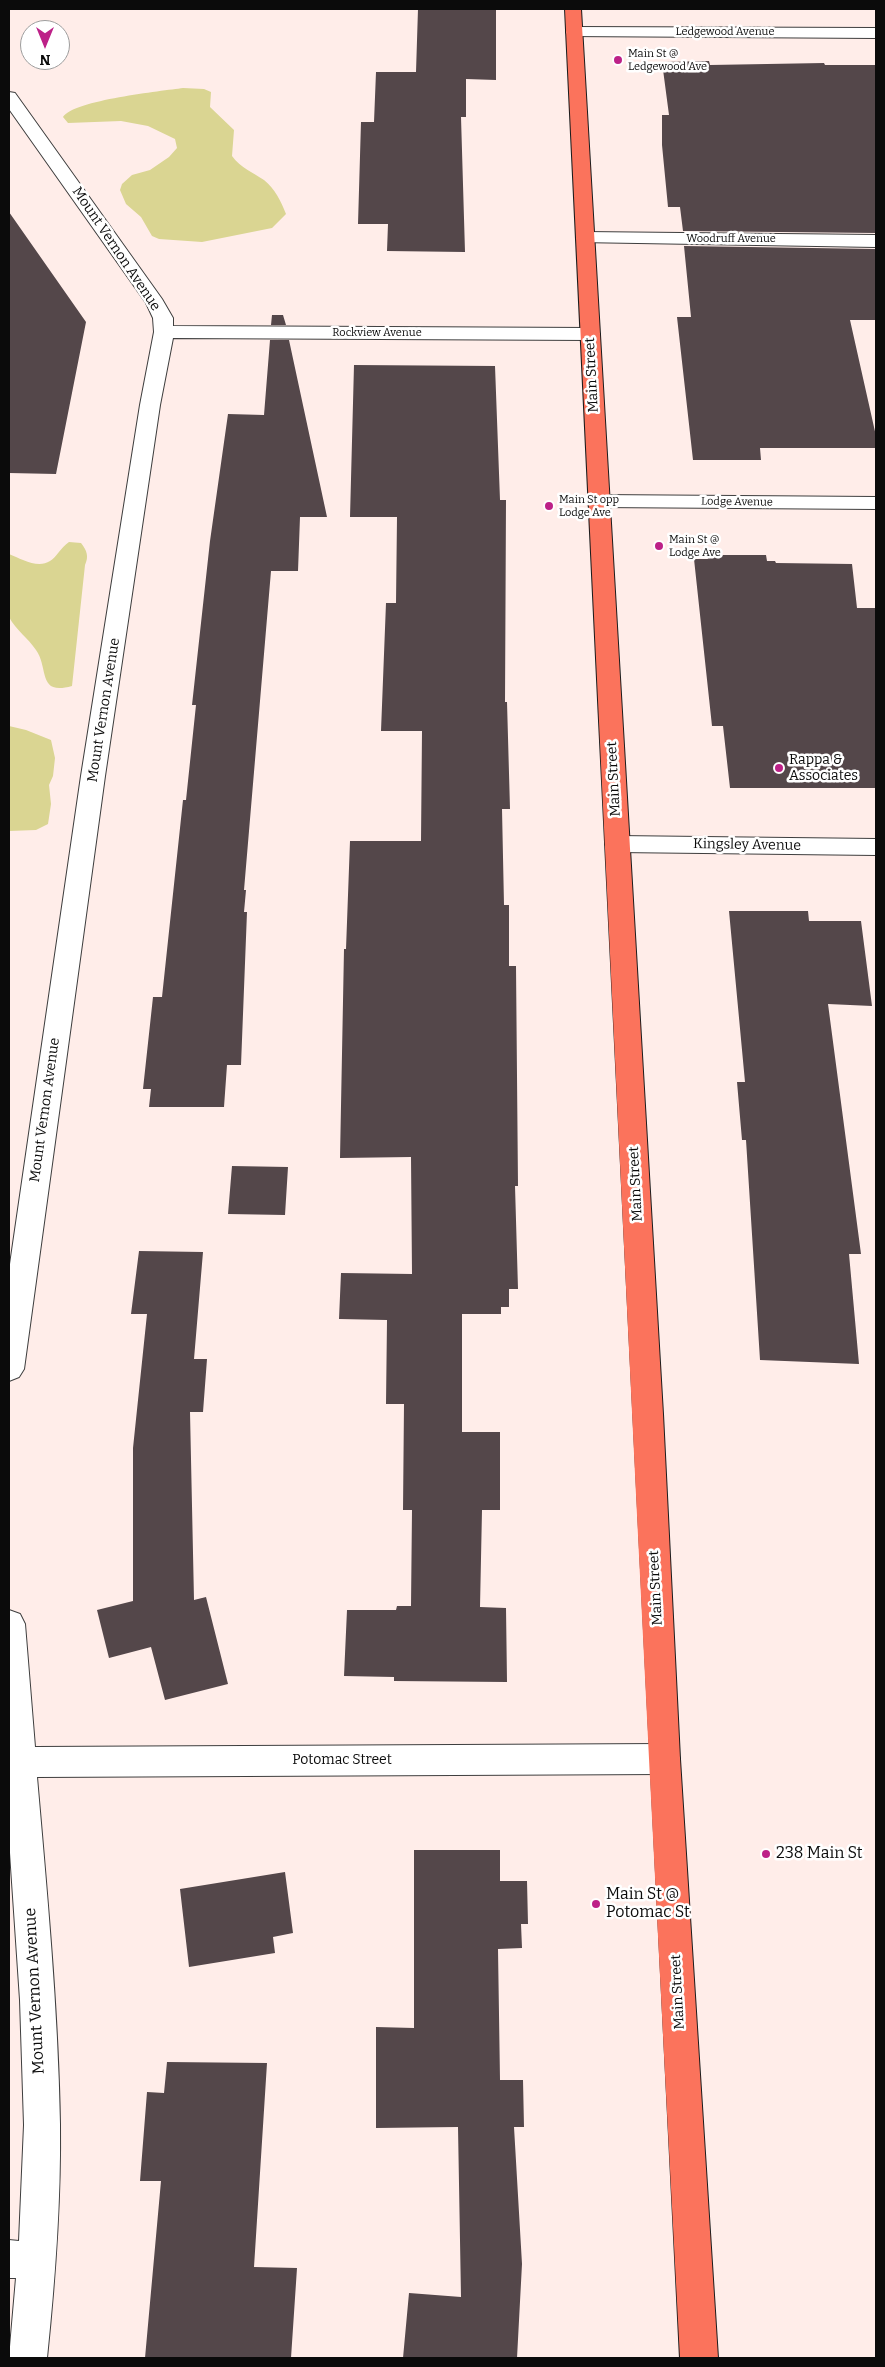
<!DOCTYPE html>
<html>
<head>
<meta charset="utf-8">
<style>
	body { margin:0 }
	#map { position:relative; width:885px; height:2367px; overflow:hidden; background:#ffede9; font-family:Bitter,serif }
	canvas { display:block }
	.frame { position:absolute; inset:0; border:10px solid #0b0b0b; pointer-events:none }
	.north { position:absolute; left:20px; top:20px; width:50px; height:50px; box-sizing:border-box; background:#fff; border:1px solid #9d9d9d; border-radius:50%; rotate:180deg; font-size:14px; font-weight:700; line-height:20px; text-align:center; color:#0b0b0b }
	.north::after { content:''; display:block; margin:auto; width:18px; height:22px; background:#bd2188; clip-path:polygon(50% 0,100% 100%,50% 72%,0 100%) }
</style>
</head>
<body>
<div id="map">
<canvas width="885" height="2367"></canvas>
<div class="frame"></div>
<div class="north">N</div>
</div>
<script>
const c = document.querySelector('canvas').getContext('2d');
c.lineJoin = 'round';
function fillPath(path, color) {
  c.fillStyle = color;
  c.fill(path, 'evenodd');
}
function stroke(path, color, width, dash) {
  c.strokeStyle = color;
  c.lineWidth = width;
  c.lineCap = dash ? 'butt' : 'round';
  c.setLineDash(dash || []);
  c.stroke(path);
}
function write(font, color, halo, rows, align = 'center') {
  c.font = font + ' Bitter,serif';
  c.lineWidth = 5;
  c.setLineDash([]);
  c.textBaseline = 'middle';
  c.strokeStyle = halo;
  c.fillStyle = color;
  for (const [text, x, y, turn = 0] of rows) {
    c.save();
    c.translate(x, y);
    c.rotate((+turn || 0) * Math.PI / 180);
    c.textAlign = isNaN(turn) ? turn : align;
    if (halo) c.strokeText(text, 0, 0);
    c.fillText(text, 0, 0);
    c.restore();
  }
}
fillPath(new Path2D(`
	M 183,88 L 204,89 L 211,92 L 210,107 L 234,130 L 232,156 C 241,168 252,172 264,180 C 275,189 281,201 286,214 L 272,228 L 202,242 L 159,239 L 152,236 L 141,217 L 126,204 L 120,190 L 122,184 L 132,175 L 150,170 L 169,157 L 177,148 L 175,139 L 148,126 L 121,121 L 68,123 L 63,117 C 74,100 162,91 183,88 Z
	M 69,542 L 81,543 C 87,551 89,556 85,565 L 72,686 C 37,696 49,668 36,650 C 28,638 16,630 9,617 L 9,554 C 21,559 38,569 50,561 C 56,558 61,547 69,542 Z
	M 9,726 L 26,730 L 51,740 L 55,758 L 53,776 L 49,785 L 51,804 L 48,824 L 36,830 L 9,831 Z`), '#dad592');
fillPath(new Path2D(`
	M 418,9 L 496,9 L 496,80 L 466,79 L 466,117 L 461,117 L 465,252 L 387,251 L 388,224 L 358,224 L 361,122 L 374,122 L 376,72 L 416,72 Z
	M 709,61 L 710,65 L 824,63 L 825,65 L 876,65 L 876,233 L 683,231 L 680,207 L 668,207 L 662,145 L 662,115 L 669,115 L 662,62 Z
	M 9,212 L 86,322 L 56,474 L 9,473 Z
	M 684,246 L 876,249 L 876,320 L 850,320 L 876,436 L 876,448 L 760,448 L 761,460 L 693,460 L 677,317 L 691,317 Z
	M 272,315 L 283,315 L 286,325 L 271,325 Z
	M 270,340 L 289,340 L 327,517 L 300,517 L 298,571 L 271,571 L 244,890 L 246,890 L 244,912 L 247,912 L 241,1065 L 227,1065 L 224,1107 L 149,1107 L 151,1089 L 143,1089 L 153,997 L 162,997 L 183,800 L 186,800 L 196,705 L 192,705 L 210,541 L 228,414 L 264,415 Z
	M 354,365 L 495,366 L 500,500 L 506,500 L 505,702 L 507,702 L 510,809 L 502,809 L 504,905 L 509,905 L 509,966 L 516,966 L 518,1186 L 515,1186 L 518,1289 L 509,1289 L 509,1307 L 501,1307 L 501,1314 L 462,1314 L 462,1432 L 500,1432 L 500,1510 L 482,1510 L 480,1607 L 506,1608 L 507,1682 L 394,1681 L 394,1677 L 344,1676 L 347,1610 L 396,1610 L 397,1606 L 411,1606 L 412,1510 L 403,1510 L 404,1404 L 386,1404 L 387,1320 L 339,1319 L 341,1273 L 412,1274 L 411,1157 L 340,1158 L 344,949 L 346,949 L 350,841 L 421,841 L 422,731 L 381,731 L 386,603 L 396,603 L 397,517 L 350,517 Z
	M 707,555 L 766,555 L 767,561 L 775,561 L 776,563 L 852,564 L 857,608 L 876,608 L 876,788 L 730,788 L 723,726 L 712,726 L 694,559 L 708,559 Z
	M 729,911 L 808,911 L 809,921 L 861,921 L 872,1006 L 828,1004 L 861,1254 L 849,1254 L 859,1364 L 760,1360 L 746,1140 L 742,1140 L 737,1082 L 745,1082 Z
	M 232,1166 L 288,1167 L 285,1215 L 228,1214 Z
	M 139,1251 L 203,1252 L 194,1359 L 207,1359 L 203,1412 L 190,1412 L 194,1600 L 206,1597 L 228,1684 L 165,1700 L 151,1647 L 109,1658 L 97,1610 L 133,1601 L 133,1448 L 147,1314 L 131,1314 Z
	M 414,1850 L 500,1850 L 500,1881 L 527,1881 L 528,1924 L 521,1924 L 522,1948 L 498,1949 L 500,2080 L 523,2080 L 524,2127 L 514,2127 L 522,2264 L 517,2358 L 403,2358 L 409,2293 L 461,2297 L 458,2127 L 376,2128 L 376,2027 L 414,2028 Z
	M 285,1872 L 293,1933 L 273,1937 L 275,1953 L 189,1967 L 180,1889 Z
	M 167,2062 L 267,2063 L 254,2267 L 297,2268 L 291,2358 L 145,2358 L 161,2181 L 140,2181 L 147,2092 L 164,2093 Z`), '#54474a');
const street = new Path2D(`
	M 574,27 L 876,28 L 876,38 L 568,36 L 566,32 L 568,28 Z
	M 9,92 L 15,93 L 162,299 L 173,318 L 173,326 L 590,328 L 597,330 L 600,334 L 597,338 L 590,340 L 173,338 L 160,405 L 105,776 L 24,1369 L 19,1377 L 9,1381 L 9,1271 L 81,776 L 140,405 L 154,332 L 153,318 L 146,303 L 9,109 Z
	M 585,232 L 876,235 L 876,247 L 578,242 L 576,238 L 578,234 Z
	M 598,495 L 876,497 L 876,509 L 598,507 L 591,505 L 587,501 L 591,497 Z
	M 617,836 L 876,839 L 876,855 L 617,852 L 608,850 L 605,844 L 608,838 Z
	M 9,1610 L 20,1614 L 25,1624 L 35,1747 L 664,1744 L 676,1748 L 680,1759 L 676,1770 L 664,1774 L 37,1777 C 47,1892 58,2008 60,2124 C 61,2202 55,2281 47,2358 L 9,2358 L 16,2278 L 9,2278 L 9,2240 L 19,2241 L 24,2125 L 20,2000 L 9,1838 Z`);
const primary = new Path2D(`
	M 565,9 L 581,9 L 663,1414 L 680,1759 L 718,2358 L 680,2358 C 638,1575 603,792 565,9 Z`);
stroke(street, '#3e3e3e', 2);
stroke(primary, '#1c1c1c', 2);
fillPath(street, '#fff');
fillPath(primary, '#fb735c');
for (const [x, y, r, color] of [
	[618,60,5,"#bd2188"],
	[549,506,5,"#bd2188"],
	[659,546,5,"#bd2188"],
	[779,768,5,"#bd2188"],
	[766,1854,5,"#bd2188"],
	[596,1904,5,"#bd2188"]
]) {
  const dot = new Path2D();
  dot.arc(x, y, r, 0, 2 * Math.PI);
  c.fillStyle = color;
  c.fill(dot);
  stroke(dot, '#fff', 2);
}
write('11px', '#0b0b0b', '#fff', [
	["Ledgewood Avenue",725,32],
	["Woodruff Avenue",731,239],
	["Rockview Avenue",377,333],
	["Lodge Avenue",737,502,1]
]);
write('11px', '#0b0b0b', '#fff', [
	["Main St @",628,54],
	["Ledgewood Ave",628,67],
	["Main St opp",559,500],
	["Lodge Ave",559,513],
	["Main St @",669,540],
	["Lodge Ave",669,553]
], 'left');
write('14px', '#0b0b0b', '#fff', [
	["Mount Vernon Avenue",116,249,56],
	["Main Street",592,375,-93],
	["Mount Vernon Avenue",104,710,-81],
	["Main Street",614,779,-93],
	["Kingsley Avenue",747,845,1],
	["Mount Vernon Avenue",45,1110,-82],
	["Main Street",636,1184,-93],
	["Main Street",656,1588,-93],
	["Potomac Street",342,1760],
	["Main Street",678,1992,-93]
]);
write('14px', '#0b0b0b', '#fff', [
	["Rappa &",789,760],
	["Associates",789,776]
], 'left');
write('16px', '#0b0b0b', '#fff', [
	["238 Main St",776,1854],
	["Main St @",606,1895],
	["Potomac St",606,1913]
], 'left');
write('16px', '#0b0b0b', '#fff', [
	["Mount Vernon Avenue",35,1991,-93]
]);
</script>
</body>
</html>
